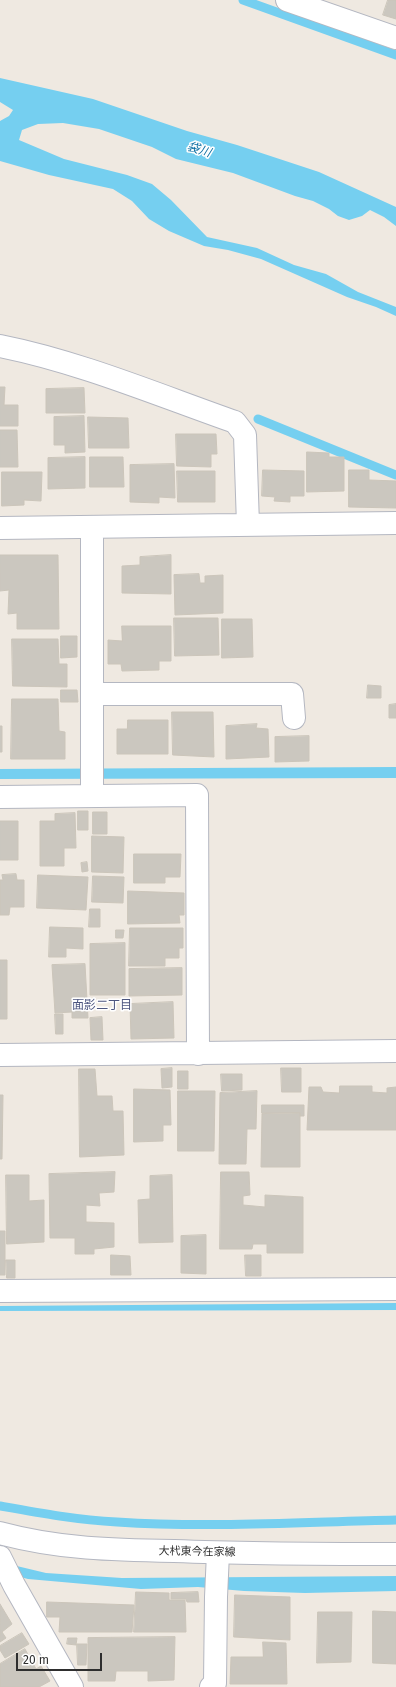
<!DOCTYPE html>
<html>
<head>
<meta charset="utf-8">
<style>
	body { margin:0 }
	#map { position:relative; width:396px; height:1687px; overflow:hidden; background:#efe9e1; font-family:"Fira Sans",sans-serif }
	canvas { display:block }
	.scale { position:absolute; left:16px; top:1653px; width:86px; height:18px; box-sizing:border-box; border:2px solid #2e2e2e; border-top:0; padding-left:5px; font-size:12px; line-height:14px; white-space:nowrap; color:#2e2e2e; -webkit-text-stroke:3px #fff; paint-order:stroke }
</style>
</head>
<body>
<div id="map">
<canvas width="396" height="1687"></canvas>
<div class="scale">20 m</div>
</div>
<script>
const c = document.querySelector('canvas').getContext('2d');
c.lineJoin = 'round';
function fillPath(path, color) {
  c.fillStyle = color;
  c.fill(path, 'evenodd');
}
function stroke(path, color, width, dash) {
  c.strokeStyle = color;
  c.lineWidth = width;
  c.lineCap = dash ? 'butt' : 'round';
  c.setLineDash(dash || []);
  c.stroke(path);
}
function write(font, color, halo, rows, align = 'center') {
  c.font = font + ' "Fira Sans","Noto Sans JP",sans-serif';
  c.lineWidth = 3;
  c.setLineDash([]);
  c.textBaseline = 'middle';
  c.strokeStyle = halo;
  c.fillStyle = color;
  for (const [text, x, y, turn = 0] of rows) {
    c.save();
    c.translate(x, y);
    c.rotate((+turn || 0) * Math.PI / 180);
    c.textAlign = isNaN(turn) ? turn : align;
    if (halo) c.strokeText(text, 0, 0);
    c.fillText(text, 0, 0);
    c.restore();
  }
}
fillPath(new Path2D(`
	M 0,78 L 93,99 L 187,131 L 237,145 L 319,172 L 396,207 L 396,226 L 384,217 L 370,210 L 362,216 L 349,220 L 338,216 L 329,209 L 313,201 L 295,196 L 233,173 L 176,159 L 152,147 L 99,129 L 63,123 L 38,124 L 22,130 L 19,140 L 64,159 L 127,175 L 152,184 L 171,200 L 207,237 L 257,248 L 294,265 L 326,274 L 358,292 L 396,307 L 396,316 L 376,307 L 347,297 L 261,259 L 228,250 L 204,246 L 169,231 L 149,219 L 132,201 L 113,189 L 49,175 L 0,161 L 0,121 L 9,116 L 13,110 L 0,102 Z
	M 396,767 L 396,778 L 0,779 L 0,769 Z
	M 396,1303 L 396,1310 L 0,1311 L 0,1306 Z
	M 0,1562 L 46,1573 L 122,1578 L 396,1576 L 396,1591 L 305,1593 L 244,1591 L 198,1587 L 141,1589 L 28,1579 L 0,1572 Z`), '#75cff0');
stroke(new Path2D(`
	M 243,0 L 396,55
	M 258,419 L 396,475
	M 0,1506 C 39,1513 77,1520 117,1522 C 210,1528 303,1522 396,1520`), '#75cff0', 9);
const building = new Path2D(`
	M 388,0 L 396,0 L 396,19 L 383,15 Z
	M 0,387 L 5,387 L 4,405 L 18,405 L 18,426 L 0,426 Z
	M 84,388 L 85,413 L 46,413 L 46,389 Z
	M 84,416 L 85,452 L 65,453 L 65,445 L 54,445 L 54,417 Z
	M 88,417 L 128,418 L 129,448 L 89,448 Z
	M 0,430 L 17,430 L 18,467 L 0,467 Z
	M 176,434 L 216,434 L 217,454 L 211,454 L 211,467 L 177,466 Z
	M 307,452 L 329,453 L 329,457 L 344,457 L 344,491 L 307,492 Z
	M 85,457 L 85,488 L 48,489 L 48,458 Z
	M 90,457 L 123,457 L 124,487 L 90,487 Z
	M 174,464 L 175,498 L 159,497 L 159,503 L 130,502 L 130,465 Z
	M 263,470 L 304,471 L 304,496 L 290,496 L 290,502 L 274,501 L 275,497 L 262,496 Z
	M 349,470 L 369,470 L 369,480 L 396,481 L 396,508 L 349,507 Z
	M 177,471 L 215,471 L 215,502 L 178,502 Z
	M 2,472 L 42,472 L 41,501 L 24,500 L 24,505 L 2,506 Z
	M 0,555 L 58,555 L 59,629 L 17,629 L 17,613 L 8,614 L 9,590 L 0,591 Z
	M 171,555 L 171,594 L 122,593 L 122,566 L 140,565 L 140,557 Z
	M 199,574 L 200,583 L 205,583 L 205,576 L 223,575 L 223,613 L 175,615 L 174,575 Z
	M 174,618 L 218,618 L 219,655 L 175,656 Z
	M 222,619 L 252,619 L 253,657 L 222,658 Z
	M 122,626 L 171,626 L 171,661 L 159,661 L 159,670 L 122,671 L 121,664 L 108,664 L 108,640 L 122,641 Z
	M 61,636 L 77,636 L 77,657 L 61,658 Z
	M 12,639 L 58,639 L 59,664 L 67,664 L 67,687 L 13,686 Z
	M 368,685 L 381,686 L 381,698 L 367,698 Z
	M 61,690 L 77,690 L 78,702 L 61,702 Z
	M 12,699 L 58,699 L 59,731 L 65,732 L 65,759 L 11,759 Z
	M 396,704 L 396,718 L 389,718 L 389,705 Z
	M 172,712 L 213,712 L 214,757 L 173,755 Z
	M 128,720 L 168,720 L 168,754 L 117,754 L 117,729 L 127,729 Z
	M 257,724 L 256,728 L 268,729 L 269,757 L 226,759 L 226,726 Z
	M 0,726 L 2,726 L 2,752 L 0,752 Z
	M 309,736 L 309,761 L 275,762 L 275,737 Z
	M 78,811 L 88,811 L 88,830 L 78,830 Z
	M 93,812 L 107,812 L 107,834 L 93,834 Z
	M 75,813 L 76,848 L 64,848 L 64,866 L 40,866 L 40,821 L 55,821 L 55,814 Z
	M 0,821 L 18,821 L 18,860 L 0,860 Z
	M 92,836 L 124,837 L 123,873 L 92,872 Z
	M 134,854 L 181,854 L 180,877 L 165,877 L 165,883 L 134,883 Z
	M 87,862 L 88,871 L 82,872 L 81,863 Z
	M 16,874 L 17,880 L 24,880 L 24,907 L 10,907 L 9,915 L 0,915 L 0,880 L 3,880 L 2,875 Z
	M 38,875 L 88,877 L 86,910 L 37,908 Z
	M 93,876 L 124,877 L 123,903 L 92,902 Z
	M 128,891 L 184,893 L 184,915 L 179,915 L 180,923 L 128,924 Z
	M 90,909 L 100,909 L 100,927 L 89,927 Z
	M 50,927 L 83,928 L 83,949 L 66,948 L 66,957 L 49,957 Z
	M 130,928 L 183,928 L 183,948 L 179,948 L 179,958 L 165,958 L 165,966 L 129,966 Z
	M 116,930 L 124,930 L 123,938 L 116,938 Z
	M 125,943 L 125,995 L 90,995 L 90,944 Z
	M 0,960 L 7,960 L 7,1019 L 0,1019 Z
	M 85,964 L 88,1018 L 72,1018 L 72,1012 L 55,1013 L 52,965 Z
	M 182,968 L 182,995 L 129,996 L 129,969 Z
	M 173,1002 L 174,1038 L 131,1039 L 130,1004 Z
	M 55,1014 L 63,1014 L 63,1034 L 56,1034 Z
	M 102,1017 L 103,1040 L 91,1040 L 90,1018 Z
	M 172,1068 L 172,1087 L 162,1088 L 161,1069 Z
	M 281,1068 L 301,1068 L 301,1092 L 282,1092 Z
	M 79,1069 L 95,1069 L 97,1096 L 112,1096 L 113,1111 L 123,1111 L 124,1155 L 80,1157 Z
	M 178,1071 L 188,1071 L 188,1089 L 178,1089 Z
	M 221,1074 L 242,1074 L 242,1090 L 222,1091 Z
	M 340,1086 L 372,1086 L 372,1092 L 387,1093 L 387,1088 L 396,1087 L 396,1130 L 307,1130 L 309,1087 L 321,1087 L 323,1092 L 339,1093 Z
	M 134,1089 L 170,1090 L 171,1125 L 163,1125 L 163,1141 L 134,1142 Z
	M 178,1091 L 215,1091 L 214,1151 L 178,1151 Z
	M 257,1091 L 256,1129 L 247,1129 L 246,1164 L 219,1164 L 220,1093 Z
	M 0,1095 L 3,1095 L 2,1159 L 0,1159 Z
	M 262,1105 L 304,1105 L 304,1116 L 300,1116 L 300,1113 L 262,1113 Z
	M 300,1113 L 300,1167 L 261,1167 L 262,1114 Z
	M 115,1172 L 114,1192 L 99,1193 L 100,1206 L 86,1205 L 86,1222 L 114,1223 L 114,1247 L 94,1249 L 94,1254 L 75,1254 L 75,1238 L 50,1238 L 49,1174 Z
	M 221,1172 L 249,1172 L 250,1195 L 243,1196 L 243,1205 L 265,1207 L 265,1195 L 303,1197 L 303,1253 L 267,1253 L 267,1244 L 253,1244 L 252,1249 L 220,1249 Z
	M 6,1175 L 29,1175 L 29,1201 L 44,1200 L 44,1242 L 7,1244 Z
	M 172,1175 L 173,1242 L 139,1243 L 138,1200 L 150,1199 L 150,1176 Z
	M 0,1231 L 5,1231 L 5,1275 L 0,1275 Z
	M 206,1235 L 206,1274 L 181,1273 L 181,1236 Z
	M 111,1255 L 130,1256 L 131,1275 L 111,1275 Z
	M 245,1255 L 261,1255 L 261,1276 L 246,1276 Z
	M 6,1260 L 15,1260 L 15,1278 L 7,1278 Z
	M 136,1592 L 169,1593 L 169,1600 L 185,1600 L 186,1632 L 134,1632 Z
	M 198,1592 L 199,1602 L 187,1602 L 186,1599 L 171,1599 L 171,1593 Z
	M 235,1595 L 290,1597 L 290,1640 L 234,1637 Z
	M 47,1602 L 134,1605 L 132,1632 L 59,1632 L 60,1617 L 47,1617 Z
	M 0,1604 L 12,1624 L 2,1632 L 6,1638 L 0,1642 Z
	M 373,1611 L 396,1612 L 396,1664 L 373,1663 Z
	M 318,1612 L 352,1612 L 351,1662 L 317,1663 Z
	M 22,1633 L 29,1644 L 5,1658 L 0,1650 L 0,1646 Z
	M 175,1637 L 174,1680 L 148,1681 L 148,1671 L 116,1671 L 115,1681 L 88,1681 L 88,1638 Z
	M 68,1638 L 77,1638 L 76,1645 L 67,1644 Z
	M 263,1642 L 286,1643 L 287,1684 L 230,1684 L 231,1657 L 263,1657 Z
	M 77,1644 L 87,1644 L 86,1665 L 78,1665 Z
	M 25,1649 L 36,1669 L 41,1666 L 50,1681 L 39,1687 L 0,1687 L 0,1664 Z`);
fillPath(building, '#cbc7bf');
stroke(building, '#cbc5ba', 1);
const street = new Path2D(`
	M 287,0 L 396,38
	M 0,346 C 80,362 158,395 235,422 L 245,435 L 248,525
	M 92,527 L 92,796
	M 0,528 L 396,523
	M 92,694 L 292,694 L 294,718
	M 0,797 L 197,795 L 198,1054
	M 0,1055 L 396,1051
	M 0,1291 L 396,1289
	M 0,1557 L 14,1585 L 72,1687
	M 211,1687 L 215,1683 L 216,1597 L 218,1553`);
const secondary = new Path2D(`
	M 0,1533 C 59,1549 114,1550 174,1551 C 248,1554 322,1554 396,1554`);
stroke(street, '#b4b7c1', 24);
stroke(secondary, '#b4b7c1', 24);
stroke(street, '#fff', 22);
stroke(secondary, '#fff', 22);
write('11px', '#2e2e2e', '#fff', [
	["大杙東今在家線",197,1552,1]
]);
write('italic 12px', '#0d6fa3', '#fff', [
	["袋川",199,150,18]
]);
write('12px', '#4d5680', '#fff', [
	["面影二丁目",102,1006]
]);
</script>
</body>
</html>
